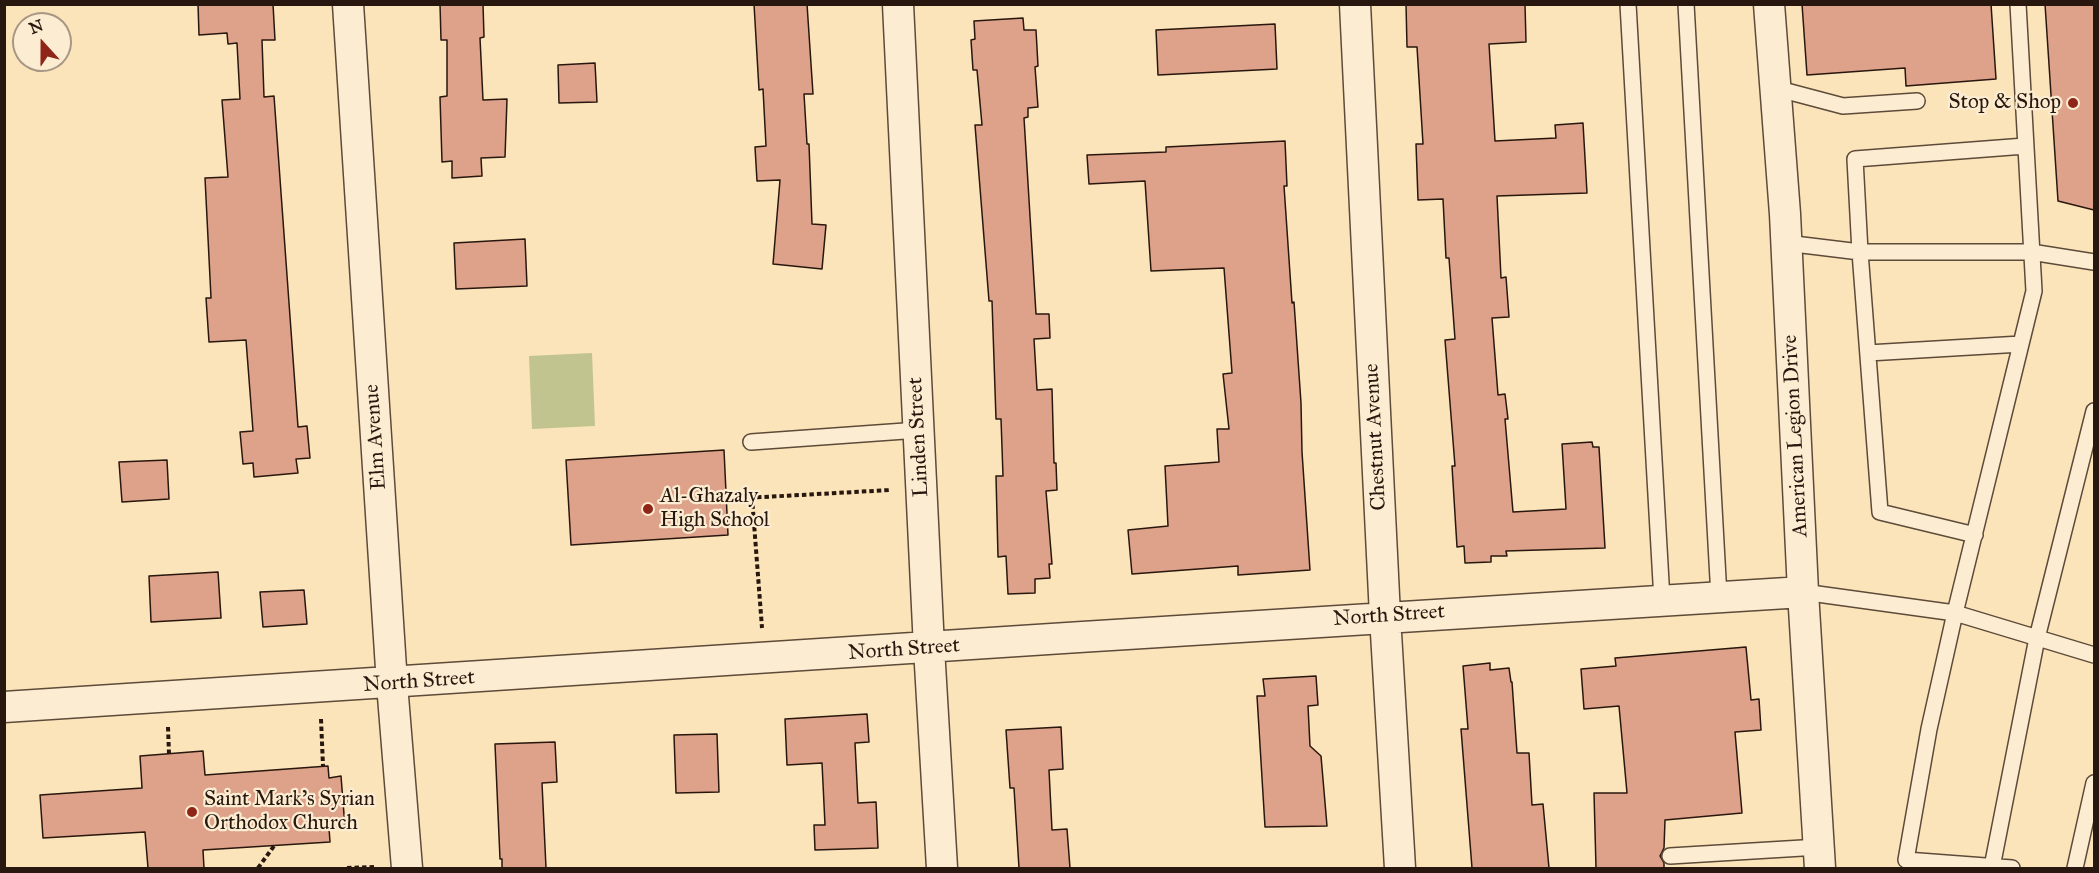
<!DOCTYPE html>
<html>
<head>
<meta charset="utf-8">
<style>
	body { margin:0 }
	#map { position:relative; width:2099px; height:873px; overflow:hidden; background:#fbe4ba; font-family:"IM FELL Great Primer",serif }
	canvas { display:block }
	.frame { position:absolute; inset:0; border:6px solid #28170e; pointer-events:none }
	.north { position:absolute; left:12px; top:12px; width:60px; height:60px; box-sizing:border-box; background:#fcedd2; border:2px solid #a79784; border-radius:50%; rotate:339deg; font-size:16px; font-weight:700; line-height:24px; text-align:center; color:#28170e }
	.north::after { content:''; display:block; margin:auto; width:21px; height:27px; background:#8f2418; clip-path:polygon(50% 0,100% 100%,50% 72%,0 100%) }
</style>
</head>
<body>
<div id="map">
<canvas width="2099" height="873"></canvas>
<div class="frame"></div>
<div class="north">N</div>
</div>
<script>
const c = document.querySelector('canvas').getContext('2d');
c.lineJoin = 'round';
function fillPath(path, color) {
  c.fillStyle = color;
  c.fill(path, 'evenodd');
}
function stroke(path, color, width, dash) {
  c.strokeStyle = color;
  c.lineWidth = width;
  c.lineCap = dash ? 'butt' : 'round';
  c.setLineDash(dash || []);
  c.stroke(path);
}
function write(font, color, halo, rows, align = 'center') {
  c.font = font + ' "IM FELL Great Primer",serif';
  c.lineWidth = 4.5;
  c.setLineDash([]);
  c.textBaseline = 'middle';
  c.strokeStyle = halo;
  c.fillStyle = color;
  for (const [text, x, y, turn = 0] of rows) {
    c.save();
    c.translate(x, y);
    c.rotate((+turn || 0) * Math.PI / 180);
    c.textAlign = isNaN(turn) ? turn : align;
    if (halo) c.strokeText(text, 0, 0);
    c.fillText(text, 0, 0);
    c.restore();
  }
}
fillPath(new Path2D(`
	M 592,353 L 595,426 L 532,429 L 529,356 Z`), '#c1c48e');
const building = new Path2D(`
	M 198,4 L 273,4 L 275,40 L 262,40 L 264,97 L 274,96 L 298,427 L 307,426 L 310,458 L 296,459 L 298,473 L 254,477 L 253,463 L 243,464 L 240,432 L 253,431 L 246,340 L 209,342 L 206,298 L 211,298 L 205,178 L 228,177 L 222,100 L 240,99 L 237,43 L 228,44 L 227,33 L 199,35 Z
	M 440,4 L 483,4 L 484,37 L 480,38 L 483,100 L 507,99 L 505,157 L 481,158 L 482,176 L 452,178 L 452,161 L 442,162 L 440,97 L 447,96 L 447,40 L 441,40 Z
	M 754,4 L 807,4 L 813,94 L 804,94 L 807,144 L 809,144 L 812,224 L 826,225 L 822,269 L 773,264 L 780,180 L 757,181 L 755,147 L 766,146 L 763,89 L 759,90 Z
	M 1406,4 L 1525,4 L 1526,42 L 1489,44 L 1495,141 L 1556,138 L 1555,125 L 1583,123 L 1587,193 L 1497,196 L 1501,278 L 1506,277 L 1509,317 L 1492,318 L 1498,395 L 1505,394 L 1508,419 L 1505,419 L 1513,512 L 1566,509 L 1562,444 L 1592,442 L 1593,447 L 1599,447 L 1605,548 L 1506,551 L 1507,556 L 1491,556 L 1491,562 L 1465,563 L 1464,546 L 1457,547 L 1452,466 L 1455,466 L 1445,340 L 1455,339 L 1449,258 L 1446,258 L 1443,199 L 1418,200 L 1416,144 L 1423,144 L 1417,47 L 1407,47 Z
	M 1802,4 L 1991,4 L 1996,79 L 1906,86 L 1905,68 L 1807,75 Z
	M 2045,4 L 2094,4 L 2094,210 L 2058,201 Z
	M 1023,18 L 1024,30 L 1036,30 L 1038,66 L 1035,67 L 1038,107 L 1028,108 L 1028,117 L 1024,118 L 1036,314 L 1049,314 L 1050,338 L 1034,339 L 1037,390 L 1052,389 L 1054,463 L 1056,463 L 1057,490 L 1046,491 L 1052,564 L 1049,564 L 1050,578 L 1035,579 L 1035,593 L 1008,594 L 1006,556 L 998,557 L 996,476 L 1003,476 L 1001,419 L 996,419 L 992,301 L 989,301 L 975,125 L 982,125 L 977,70 L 973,70 L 971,40 L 975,39 L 974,21 Z
	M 1275,24 L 1277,69 L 1158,75 L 1156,30 Z
	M 595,63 L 597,102 L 559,103 L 558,65 Z
	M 1285,141 L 1287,186 L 1284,186 L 1292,303 L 1294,302 L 1301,403 L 1302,452 L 1310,570 L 1238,575 L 1238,566 L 1132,574 L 1128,530 L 1168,526 L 1165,466 L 1219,462 L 1217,429 L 1229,429 L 1223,374 L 1232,373 L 1224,268 L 1151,271 L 1145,181 L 1089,184 L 1087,155 L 1166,152 L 1166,147 Z
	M 525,239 L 527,286 L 456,289 L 454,243 Z
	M 724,450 L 728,535 L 571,545 L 566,460 Z
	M 167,460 L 169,499 L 122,502 L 119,462 Z
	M 218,572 L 221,618 L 151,622 L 149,576 Z
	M 304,590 L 307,624 L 263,627 L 260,592 Z
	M 1746,647 L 1751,700 L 1759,699 L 1761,730 L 1735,732 L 1742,813 L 1665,820 L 1664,848 L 1660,856 L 1664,863 L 1664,868 L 1596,868 L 1594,793 L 1627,793 L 1619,706 L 1584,709 L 1581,669 L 1616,666 L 1615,658 Z
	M 1490,663 L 1490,670 L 1509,668 L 1511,682 L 1512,682 L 1517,753 L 1529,753 L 1532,805 L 1543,804 L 1549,868 L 1472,868 L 1461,729 L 1468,729 L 1463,666 Z
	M 1316,676 L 1318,705 L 1308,706 L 1310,746 L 1321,756 L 1327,826 L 1265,827 L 1257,696 L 1265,696 L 1263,679 Z
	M 867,714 L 869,742 L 855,743 L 858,803 L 876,802 L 878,848 L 815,850 L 814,825 L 825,825 L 822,763 L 787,765 L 785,719 Z
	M 1061,727 L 1063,769 L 1049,770 L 1052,830 L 1067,829 L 1070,868 L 1019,868 L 1014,788 L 1010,788 L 1006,730 Z
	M 717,734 L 719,792 L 676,793 L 674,735 Z
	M 555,742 L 557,782 L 542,783 L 546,868 L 502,868 L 502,859 L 500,859 L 495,744 Z
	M 203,751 L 205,775 L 328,766 L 329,778 L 341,776 L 345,827 L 329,828 L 330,842 L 203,850 L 204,868 L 148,868 L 145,832 L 43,838 L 40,795 L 142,788 L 140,756 Z`);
fillPath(building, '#dea189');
stroke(building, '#28170e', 1.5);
const lane = new Path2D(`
	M 1628,4 L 1662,600
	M 1686,4 L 1719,597
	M 1775,88 L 1843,106 L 1917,101
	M 1786,243 L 1860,252 L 1855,159 L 2025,146
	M 1868,353 L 2021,344
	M 751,442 L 919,430
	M 1975,535 L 1880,512 L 1860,252 L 2031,252 L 2094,262
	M 1803,592 L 1955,613 L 2094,655
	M 1670,856 L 1819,847
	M 1992,867 L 2037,638 L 2094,411
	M 2012,868 L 1906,860 L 1929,729 L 1955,613 L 2034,291 L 2018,4
	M 2075,868 L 2094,783`);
const street = new Path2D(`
	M 348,4 L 392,684 L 407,868
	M 898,4 L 929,648 L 942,868
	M 1355,4 L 1385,616 L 1400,868
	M 1769,4 L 1785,214 L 1803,592 L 1820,868
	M 4,707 C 604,671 1203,626 1803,592`);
stroke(lane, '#5d4a39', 18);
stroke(street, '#5d4a39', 33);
stroke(new Path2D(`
	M 752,497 L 762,628
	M 727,499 L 891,490
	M 321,719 L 323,766
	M 168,727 L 169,754
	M 343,802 L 369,801
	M 258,868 L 274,846
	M 347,868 L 377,867`), '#28170e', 4, [4.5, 3]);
stroke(lane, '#fcedd2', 15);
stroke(street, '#fcedd2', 30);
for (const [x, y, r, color] of [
	[2073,103,6,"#8f2418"],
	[648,509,6,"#8f2418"],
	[192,812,6,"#8f2418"]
]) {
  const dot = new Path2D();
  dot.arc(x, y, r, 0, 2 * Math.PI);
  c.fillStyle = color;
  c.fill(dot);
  stroke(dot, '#fcedd2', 2);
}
write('21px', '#28170e', '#fcedd2', [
	["Stop & Shop",2061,103,"right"],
	["Al-Ghazaly",660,497],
	["High School",660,521],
	["Saint Mark's Syrian",204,800],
	["Orthodox Church",204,824]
], 'left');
write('21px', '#28170e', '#fcedd2', [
	["American Legion Drive",1796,436,-93],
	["Elm Avenue",376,437,-94],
	["Linden Street",919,437,-93],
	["Chestnut Avenue",1376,437,-93],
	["North Street",1389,616,-4],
	["North Street",904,650,-4],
	["North Street",419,682,-4]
]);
</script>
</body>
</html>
